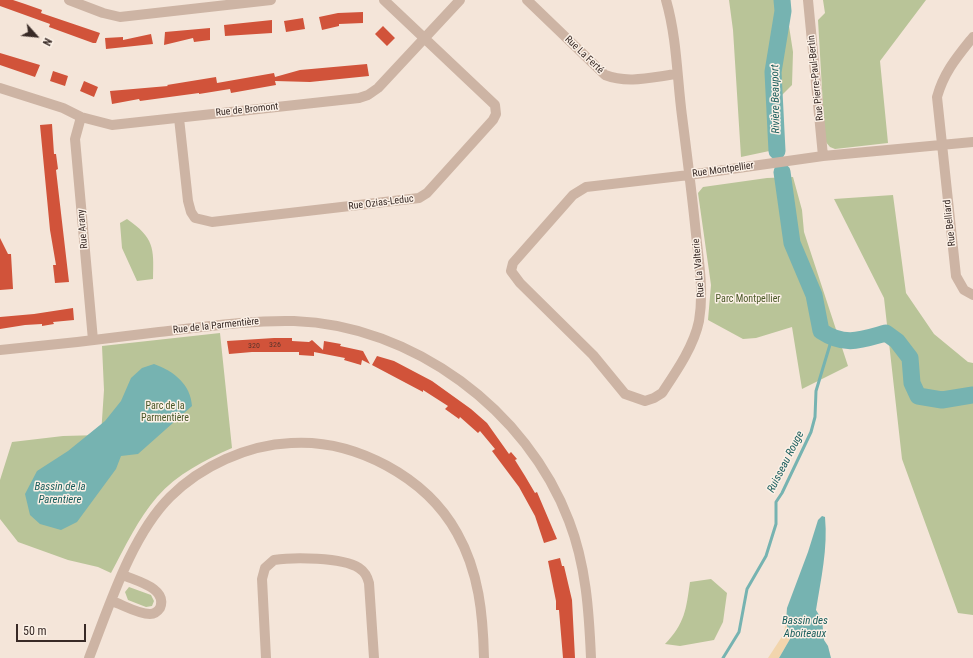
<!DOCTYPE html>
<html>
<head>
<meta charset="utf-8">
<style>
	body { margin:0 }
	#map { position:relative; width:973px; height:658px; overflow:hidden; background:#f4e5d9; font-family:"Roboto Condensed",sans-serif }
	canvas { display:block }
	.north { position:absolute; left:16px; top:16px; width:40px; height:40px; -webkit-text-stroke:3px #fbf0e6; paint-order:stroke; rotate:117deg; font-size:11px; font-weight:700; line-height:16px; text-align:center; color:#382a26 }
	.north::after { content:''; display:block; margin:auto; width:14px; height:18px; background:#382a26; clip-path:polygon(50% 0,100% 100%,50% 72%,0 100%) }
	.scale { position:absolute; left:16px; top:624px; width:70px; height:18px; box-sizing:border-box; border:2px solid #382a26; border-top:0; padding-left:5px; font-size:12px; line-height:14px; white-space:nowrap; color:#382a26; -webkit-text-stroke:3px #fbf0e6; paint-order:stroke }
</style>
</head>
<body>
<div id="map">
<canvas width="973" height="658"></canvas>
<div class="north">N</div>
<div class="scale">50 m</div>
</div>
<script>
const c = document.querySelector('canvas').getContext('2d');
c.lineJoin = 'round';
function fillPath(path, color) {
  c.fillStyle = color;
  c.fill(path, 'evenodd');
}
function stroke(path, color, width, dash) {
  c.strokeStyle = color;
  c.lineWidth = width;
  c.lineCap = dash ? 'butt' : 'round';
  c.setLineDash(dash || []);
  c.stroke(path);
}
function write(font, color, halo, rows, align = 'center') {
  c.font = font + ' "Roboto Condensed",sans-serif';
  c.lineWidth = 3;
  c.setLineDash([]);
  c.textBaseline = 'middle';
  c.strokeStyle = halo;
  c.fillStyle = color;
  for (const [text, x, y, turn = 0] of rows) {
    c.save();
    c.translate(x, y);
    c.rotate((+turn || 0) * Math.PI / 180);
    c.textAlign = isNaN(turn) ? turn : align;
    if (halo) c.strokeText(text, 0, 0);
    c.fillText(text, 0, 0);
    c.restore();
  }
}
fillPath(new Path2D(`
	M 729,0 L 785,0 L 793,52 L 792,85 L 775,102 L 774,150 L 741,157 L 733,30 Z
	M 823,0 L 926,0 L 880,61 L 888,143 L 835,149 L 830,147 L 825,141 L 818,20 L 825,13 Z
	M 793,177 L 802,210 L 804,232 L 848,366 L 802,389 L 792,327 L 756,338 L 743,339 L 708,320 L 711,285 L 698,193 L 703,187 L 767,178 Z
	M 893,195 L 906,293 L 934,334 L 968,362 L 973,363 L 973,615 L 958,613 L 902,459 L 884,298 L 834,199 Z
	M 127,219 C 154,238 154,247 153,279 L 137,281 L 122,248 L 120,223 Z
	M 220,333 L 232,448 C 205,460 177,474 157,497 C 138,519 125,547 111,573 L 98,567 L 68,560 L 18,542 L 0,519 L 0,480 L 12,442 L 63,436 L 101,435 L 104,390 L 102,346 Z
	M 711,579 L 727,593 L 723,622 L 714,640 L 680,646 L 665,644 C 685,623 686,610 690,582 Z
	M 129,587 L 151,595 L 154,601 L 152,606 L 146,607 L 128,600 L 125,592 Z`), '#b9c498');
fillPath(new Path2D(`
	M 786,624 L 790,639 L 779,658 L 768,658 L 783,635 Z`), '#f2d5ad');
fillPath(new Path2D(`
	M 154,364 C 174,371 191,385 192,406 L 138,454 L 121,456 L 116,469 L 77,522 L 61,530 L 40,524 L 30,515 L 25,494 L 37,471 L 68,451 L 105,421 L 121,401 L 131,378 L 142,368 Z
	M 822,516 L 825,517 C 828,548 821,579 816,610 L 822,620 L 824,640 L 828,646 L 831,658 L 779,658 L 790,639 L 786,621 L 787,608 L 808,552 L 818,520 Z`), '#76b3b1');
stroke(new Path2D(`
	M 723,658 L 739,632 L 747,589 L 766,556 L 776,524 L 776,502 L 782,493 L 811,432 L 815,417 L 816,391 L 832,338`), '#76b3b1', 3);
stroke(new Path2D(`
	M 777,151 L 773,72 L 783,11 L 782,0
	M 782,172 L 792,243 L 814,295 L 821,331 C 845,347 861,340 886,333 L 897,341 L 910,358 L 912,383 L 918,396 L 942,400 L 973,395`), '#76b3b1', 17);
fillPath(new Path2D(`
	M 0,0 L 13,0 L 25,4 L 42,10 L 41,13 L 100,33 L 96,43 L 93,43 L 49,27 L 50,24 L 0,6 Z
	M 363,12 L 363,23 L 339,24 L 339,26 L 322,30 L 319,17 L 338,13 Z
	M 303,18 L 305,29 L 286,32 L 284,21 Z
	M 272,20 L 272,33 L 225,36 L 224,25 Z
	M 383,26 L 395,38 L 387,46 L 375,34 Z
	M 210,28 L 210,40 L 194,42 L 193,38 L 164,45 L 165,32 Z
	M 151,34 L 153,44 L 106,49 L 105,38 L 123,37 L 123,40 Z
	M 0,53 L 40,65 L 35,77 L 0,65 Z
	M 367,64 L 369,76 L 310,82 L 275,81 L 276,85 L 231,93 L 230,89 L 199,94 L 199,93 L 140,101 L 139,99 L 112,104 L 110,91 L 168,86 L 167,85 L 216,77 L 217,83 L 274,73 L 275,77 L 300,70 Z
	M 53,71 L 68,76 L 65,86 L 50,81 Z
	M 84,81 L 98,87 L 94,97 L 80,91 Z
	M 52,124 L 54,154 L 56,154 L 58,169 L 56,170 L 69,282 L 55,283 L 53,265 L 56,265 L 50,230 L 40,125 Z
	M 0,238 L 8,254 L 11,254 L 13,289 L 0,290 Z
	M 73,308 L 74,320 L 53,322 L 54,324 L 42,326 L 42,324 L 25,325 L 0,329 L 0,317 L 34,314 Z
	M 274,338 L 292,338 L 292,341 L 309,342 L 312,340 L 323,350 L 324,341 L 341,344 L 340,346 L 363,351 L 370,364 L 362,360 L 361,365 L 344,360 L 345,358 L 314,352 L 314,356 L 299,355 L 299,352 L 252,352 L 229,354 L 227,341 Z
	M 377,356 L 394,361 L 432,381 L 471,409 L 487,423 L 509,454 L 511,452 L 517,459 L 515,460 L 525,476 L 535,493 L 537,492 L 557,539 L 544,543 L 535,516 L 519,487 L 492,451 L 495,449 L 480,431 L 478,433 L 460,417 L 459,419 L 445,409 L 448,406 L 423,390 L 423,392 L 372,365 Z
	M 560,558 L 562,566 L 564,566 L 572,600 L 575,658 L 563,658 L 559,610 L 556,610 L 556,601 L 548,561 Z`), '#d1533a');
stroke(new Path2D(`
	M 69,0 L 103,13 L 120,17 L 271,0
	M 527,0 L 605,75 C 628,84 652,77 677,74
	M 666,0 C 677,38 677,78 682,116 C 687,155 692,194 696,234 C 699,263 704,292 699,321 C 694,346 676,372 662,393 L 654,398 L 645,401 L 625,394 L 593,355 L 520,283 L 511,271 L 513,263 L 573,195 L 586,187 L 689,175 L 823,156 L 973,142
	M 808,0 L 823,156
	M 973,37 C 957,57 944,72 937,97 L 956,276 L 964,290 L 973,295
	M 0,88 L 63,108 L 81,117 L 112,125 L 359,98 L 368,95 L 378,88 L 460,0
	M 81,117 L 75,139 L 93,340
	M 179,118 L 188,201 L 191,212 L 195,218 L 212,222 L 419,198 L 427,193 L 493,120 L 496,114 L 495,105 L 384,0
	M 0,350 C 53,345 106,339 159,332 C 204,327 248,320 294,321 C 413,325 527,410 569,521 C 586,565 589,611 591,658
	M 112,601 C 123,605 138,614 150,614 C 154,614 158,611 160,608 C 168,588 136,581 123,575
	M 89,658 C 109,607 131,536 170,497 C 201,466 247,445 291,443 C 355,439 426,477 457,533 C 479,572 483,614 484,658
	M 266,658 L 262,579 L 265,568 L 274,560 C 293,557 342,557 359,568 C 365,572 367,576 369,583 L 374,658`), '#cdb4a4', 10);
write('8px', '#5e342b', null, [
	["326",275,345],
	["320",254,346]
]);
write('10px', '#382a26', '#fbf0e6', [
	["Rue La Ferté",584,55,44],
	["Rue Pierre-Paul-Bertin",816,78,-96],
	["Rue de Bromont",247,110,-6],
	["Rue Montpellier",723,170,-8],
	["Rue Ozias-Leduc",381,203,-7],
	["Rue Belliard",950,223,-96],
	["Rue Arany",83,229,-95],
	["Rue La Valterie",699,268,-95],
	["Rue de la Parmentière",216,326,-6]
]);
write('10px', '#4a5828', '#fbf0e6', [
	["Parc Montpellier",748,299],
	["Parc de la",165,406],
	["Parmentière",165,418]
]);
write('italic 11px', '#185d5c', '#fbf0e6', [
	["Rivière Beauport",776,99,-91],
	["Ruisseau Rouge",786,462,-63],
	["Bassin de la",60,487],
	["Parentiere",60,500],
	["Bassin des",805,621],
	["Aboiteaux",805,634]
]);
</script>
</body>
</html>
